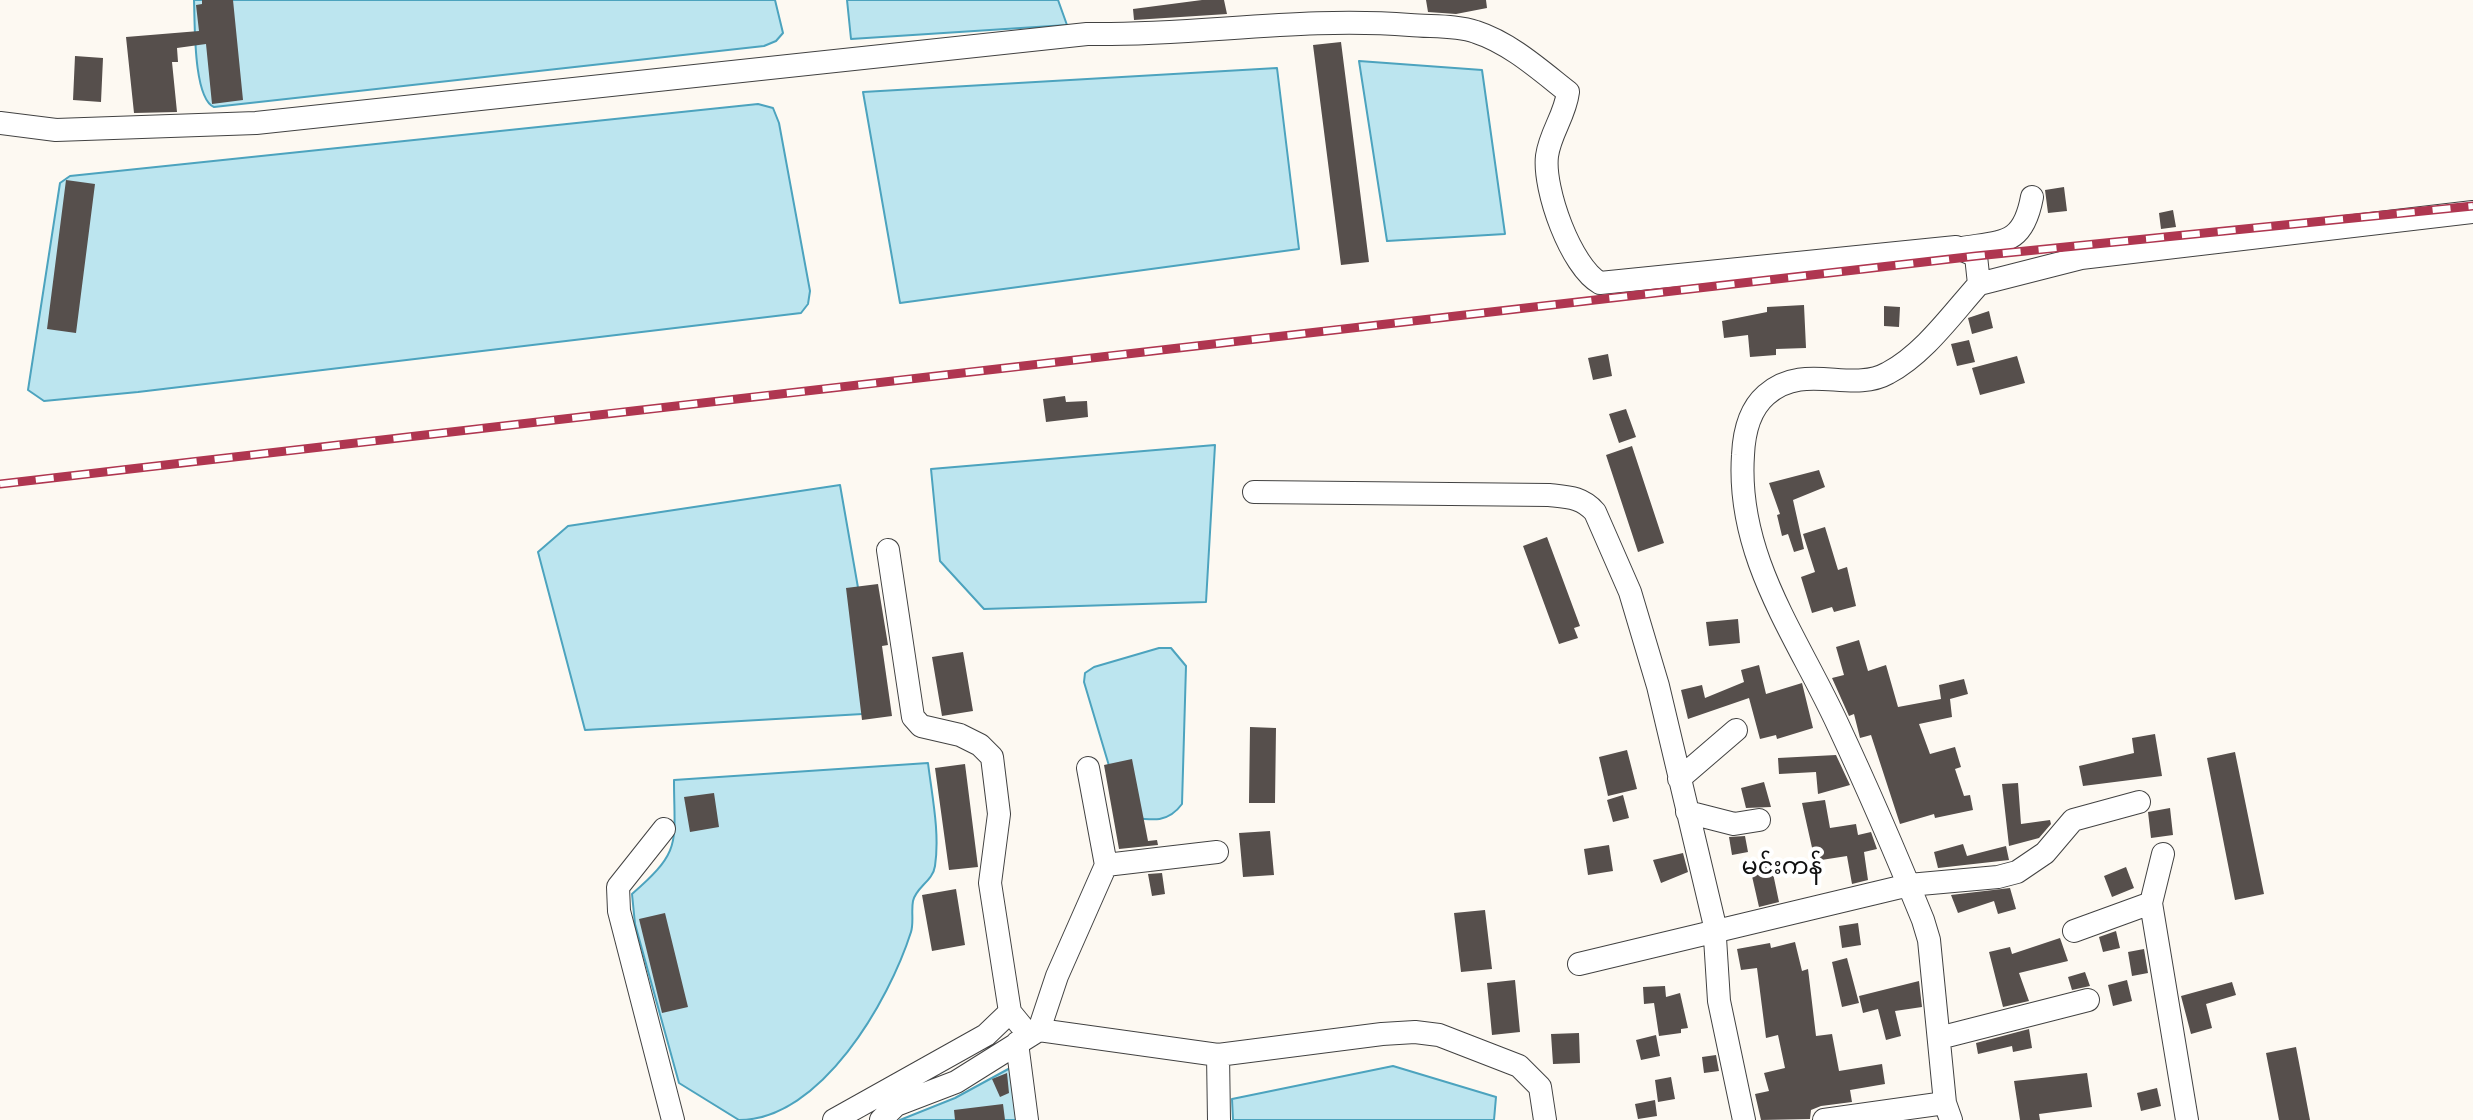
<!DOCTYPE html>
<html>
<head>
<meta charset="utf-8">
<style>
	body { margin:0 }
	canvas { display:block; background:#fdf9f2 }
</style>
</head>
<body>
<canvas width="2473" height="1120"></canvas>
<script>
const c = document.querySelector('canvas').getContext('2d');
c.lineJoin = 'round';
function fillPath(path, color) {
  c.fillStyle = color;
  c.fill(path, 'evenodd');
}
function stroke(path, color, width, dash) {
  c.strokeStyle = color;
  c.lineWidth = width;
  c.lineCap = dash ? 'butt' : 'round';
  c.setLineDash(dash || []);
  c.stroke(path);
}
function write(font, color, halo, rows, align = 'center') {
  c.font = font + ' "Libre Baskerville","Noto Sans Myanmar",serif';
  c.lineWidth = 8;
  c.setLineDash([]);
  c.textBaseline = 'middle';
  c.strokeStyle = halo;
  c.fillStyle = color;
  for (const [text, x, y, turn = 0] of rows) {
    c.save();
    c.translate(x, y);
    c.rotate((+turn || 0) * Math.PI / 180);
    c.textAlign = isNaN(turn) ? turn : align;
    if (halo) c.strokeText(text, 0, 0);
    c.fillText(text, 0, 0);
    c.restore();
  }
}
const water = new Path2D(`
	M 194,0 L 775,0 L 783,33 L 776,41 L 764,46 L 214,107 C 193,98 195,22 194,0 Z
	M 847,0 L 1058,0 L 1067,25 L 851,39 Z
	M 1359,61 L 1482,70 L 1505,234 L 1387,241 Z
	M 1277,68 L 1299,249 L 900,303 L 863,92 Z
	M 758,104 L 773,108 L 779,123 L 810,291 L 808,304 L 801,313 L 138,392 L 44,401 L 28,390 L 60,183 L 70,176 Z
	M 1215,445 L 1206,602 L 984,609 L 940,561 L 931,469 Z
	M 840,485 L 880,713 L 585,730 L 538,552 L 568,526 Z
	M 1159,648 L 1171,648 L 1186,666 L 1182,804 C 1166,826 1147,819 1124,816 L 1084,682 L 1085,673 L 1094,667 Z
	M 928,763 C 932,796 940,833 935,866 C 933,881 916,887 913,901 C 911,911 914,922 911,932 C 889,1001 821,1120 739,1120 L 679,1083 L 635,924 L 632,894 C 683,850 674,843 674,780 Z
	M 1393,1066 L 1496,1097 L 1494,1120 L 1233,1120 L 1232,1099 Z
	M 1012,1067 L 1021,1120 L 900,1120 L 955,1098 Z`);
fillPath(water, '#bce5ef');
stroke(water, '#4ca3be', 2);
fillPath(new Path2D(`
	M 202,0 L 233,0 L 243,100 L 212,104 L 206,44 L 177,48 L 178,62 L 172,62 L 177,112 L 134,113 L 126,37 L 199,31 L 196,5 L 202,4 Z
	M 1202,0 L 1224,0 L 1227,14 L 1134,20 L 1133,9 Z
	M 1426,0 L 1486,0 L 1487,8 L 1456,14 L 1428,12 Z
	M 1341,42 L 1369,262 L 1341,265 L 1313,45 Z
	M 75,56 L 103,58 L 101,102 L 73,100 Z
	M 66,180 L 95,184 L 76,333 L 47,329 Z
	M 2064,187 L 2067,211 L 2048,213 L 2045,190 Z
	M 2173,210 L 2176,227 L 2161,229 L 2159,213 Z
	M 1804,305 L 1806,348 L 1776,349 L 1776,355 L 1750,357 L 1748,335 L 1724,338 L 1722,321 L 1767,312 L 1767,307 Z
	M 1884,306 L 1900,307 L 1899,327 L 1884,326 Z
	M 1989,311 L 1993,328 L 1972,334 L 1968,318 Z
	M 1969,340 L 1975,362 L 1957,366 L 1951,344 Z
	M 1608,354 L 1612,376 L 1593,380 L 1588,358 Z
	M 2017,356 L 2025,383 L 1980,395 L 1972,368 Z
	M 1065,396 L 1066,402 L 1087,401 L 1088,417 L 1046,422 L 1043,399 Z
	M 1626,409 L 1636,437 L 1619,443 L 1609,414 Z
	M 1632,446 L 1664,543 L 1638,552 L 1606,455 Z
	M 1819,470 L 1825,487 L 1793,500 L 1804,549 L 1794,552 L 1788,534 L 1782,536 L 1777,515 L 1780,514 L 1769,483 Z
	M 1825,527 L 1838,570 L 1847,567 L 1856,606 L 1834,612 L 1832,607 L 1812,613 L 1801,577 L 1815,572 L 1803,534 Z
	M 1547,537 L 1580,626 L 1574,628 L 1578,638 L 1559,644 L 1523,546 Z
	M 878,584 L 888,645 L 882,646 L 892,716 L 862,720 L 846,588 Z
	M 1738,619 L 1740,643 L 1709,646 L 1706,622 Z
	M 1859,640 L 1868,671 L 1886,665 L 1898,707 L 1941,699 L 1939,685 L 1964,679 L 1968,694 L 1950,699 L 1952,717 L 1919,724 L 1930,754 L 1955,747 L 1961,767 L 1955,769 L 1964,796 L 1970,795 L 1973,810 L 1935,818 L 1934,814 L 1900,824 L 1871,735 L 1860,738 L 1854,714 L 1849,716 L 1832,678 L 1844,675 L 1836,647 Z
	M 963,652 L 973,711 L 942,716 L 932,657 Z
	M 1759,665 L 1766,694 L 1802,683 L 1813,728 L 1777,739 L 1776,735 L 1760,739 L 1749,698 L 1688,719 L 1681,690 L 1702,685 L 1705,698 L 1744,682 L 1741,670 Z
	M 1250,727 L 1276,728 L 1275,803 L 1249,803 Z
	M 2155,734 L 2162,776 L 2083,786 L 2079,766 L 2134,753 L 2132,738 Z
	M 1627,750 L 1637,789 L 1608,796 L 1599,757 Z
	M 2235,752 L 2264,894 L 2235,900 L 2207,758 Z
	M 1836,755 L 1850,785 L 1818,794 L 1816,772 L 1779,774 L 1778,758 Z
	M 1132,759 L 1148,841 L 1157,840 L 1158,845 L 1119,849 L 1104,765 Z
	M 965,764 L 978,867 L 949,870 L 935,768 Z
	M 1764,782 L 1771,807 L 1746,808 L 1741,788 Z
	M 2018,783 L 2021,824 L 2050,820 L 2051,824 L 2039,838 L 2009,846 L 2002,784 Z
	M 714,793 L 719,827 L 690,832 L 684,797 Z
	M 1623,795 L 1629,818 L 1613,822 L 1607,800 Z
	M 1825,800 L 1830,828 L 1856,824 L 1858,835 L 1871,832 L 1877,849 L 1864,852 L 1868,880 L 1852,884 L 1847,856 L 1815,861 L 1802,803 Z
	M 2170,808 L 2173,835 L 2151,838 L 2148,812 Z
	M 1270,831 L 1274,875 L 1243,877 L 1239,833 Z
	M 1745,836 L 1748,852 L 1732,855 L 1729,837 Z
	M 1963,844 L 1967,856 L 2006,846 L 2009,860 L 1938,868 L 1934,852 Z
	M 1609,845 L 1613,871 L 1588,875 L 1584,849 Z
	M 1683,853 L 1688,872 L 1661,883 L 1653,860 Z
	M 1770,859 L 1779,902 L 1759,907 L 1749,863 Z
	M 2126,867 L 2134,888 L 2112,897 L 2104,876 Z
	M 1162,873 L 1165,894 L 1152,896 L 1148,874 Z
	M 2010,888 L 2016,909 L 1998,914 L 1994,901 L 1958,913 L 1951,895 Z
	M 956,889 L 965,945 L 932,951 L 922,895 Z
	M 1485,910 L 1492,969 L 1461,972 L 1454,913 Z
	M 665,913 L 688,1007 L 662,1013 L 639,919 Z
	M 1858,923 L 1861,945 L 1842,948 L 1839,926 Z
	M 2116,931 L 2120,948 L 2103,952 L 2099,937 Z
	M 2060,938 L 2068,961 L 2019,973 L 2029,1001 L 2003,1007 L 1989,952 L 2010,947 L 2012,954 Z
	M 1795,942 L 1802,971 L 1808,969 L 1816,1036 L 1832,1034 L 1839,1071 L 1882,1064 L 1885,1084 L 1850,1090 L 1852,1102 L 1821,1106 L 1811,1110 L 1810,1119 L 1761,1120 L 1755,1094 L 1769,1091 L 1764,1073 L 1785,1068 L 1778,1035 L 1766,1038 L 1757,968 L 1741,970 L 1737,949 L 1770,943 L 1771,948 Z
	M 2144,949 L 2148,973 L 2132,976 L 2128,952 Z
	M 1847,958 L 1859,1003 L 1842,1007 L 1832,962 Z
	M 2085,972 L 2090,986 L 2072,990 L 2068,977 Z
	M 1515,980 L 1520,1032 L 1492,1035 L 1487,983 Z
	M 2127,980 L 2132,1001 L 2113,1006 L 2108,985 Z
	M 1919,981 L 1922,1007 L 1895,1011 L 1901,1036 L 1886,1040 L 1878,1009 L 1863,1013 L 1859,996 Z
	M 2232,982 L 2236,995 L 2206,1004 L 2212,1028 L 2191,1034 L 2181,996 Z
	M 1665,986 L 1666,997 L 1680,993 L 1688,1028 L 1681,1029 L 1681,1033 L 1659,1036 L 1654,1003 L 1644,1004 L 1643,987 Z
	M 2029,1029 L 2032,1048 L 2013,1052 L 2012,1046 L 1978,1054 L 1976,1043 Z
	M 1579,1033 L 1580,1063 L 1553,1064 L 1551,1034 Z
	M 1656,1035 L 1660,1056 L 1641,1060 L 1636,1040 Z
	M 2296,1047 L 2310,1120 L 2279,1120 L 2266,1053 Z
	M 1716,1055 L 1719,1071 L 1704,1073 L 1702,1057 Z
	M 1007,1073 L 1009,1093 L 1000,1097 L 992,1079 Z
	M 2087,1073 L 2092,1107 L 2039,1114 L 2040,1120 L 2020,1120 L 2014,1081 Z
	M 1671,1077 L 1675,1099 L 1658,1102 L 1655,1080 Z
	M 2157,1088 L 2161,1106 L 2141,1111 L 2137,1093 Z
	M 1655,1100 L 1657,1116 L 1638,1119 L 1635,1104 Z
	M 1003,1104 L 1005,1120 L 955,1120 L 954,1110 Z`), '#564f4c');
const street = new Path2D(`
	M 0,123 L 56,130 L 256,123 L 1087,34 C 1195,36 1301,16 1410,25 C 1431,27 1456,25 1476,32 C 1510,43 1540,70 1568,92 C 1565,116 1550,133 1547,156 C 1543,189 1571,267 1600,283 L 1956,247 L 1976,256 L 1979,284 L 2081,258 L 2473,212
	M 1962,248 C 2004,241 2023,245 2032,197
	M 1254,492 L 1549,495 C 1568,497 1582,497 1595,512 L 1630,592 L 1658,686 L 1714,922 L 1719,1001 L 1744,1120
	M 888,550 L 913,717 L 921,726 L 960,735 L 980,745 L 992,757 L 999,814 L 990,883 L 1010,1012 L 1028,1034
	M 1679,779 L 1736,730
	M 1687,812 L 1734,824 L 1759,820
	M 664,829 L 618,887 L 619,911 L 673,1120
	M 2163,854 L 2151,903 L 2187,1120
	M 1106,865 L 1217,852
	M 2074,931 L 2151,903
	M 1579,964 L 1909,885 L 1998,877 L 2017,872 L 2045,853 L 2073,820 L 2139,802
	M 1039,1030 L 1057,976 L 1106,865 L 1088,768
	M 1939,1038 L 2088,1000
	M 1017,1043 L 1027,1120
	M 1218,1055 L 1219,1120
	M 834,1120 L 986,1035 L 1010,1012
	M 881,1120 L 896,1105 L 956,1082 L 1039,1030 L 1218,1055 L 1382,1034 L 1415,1032 L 1439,1035 L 1519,1066 L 1540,1087 L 1545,1120
	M 1824,1120 L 1945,1103
	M 1951,1120 L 1945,1103 L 1929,940 L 1923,920 C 1896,854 1868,789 1838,725 C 1797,636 1736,557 1743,455 C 1744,432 1749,410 1766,395 C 1804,361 1851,394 1888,373 C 1924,354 1952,314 1979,284`);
stroke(street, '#424242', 24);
stroke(street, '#fff', 22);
const rail = new Path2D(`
	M 0,484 L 1976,256 L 2473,206`);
stroke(rail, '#af3650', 9);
stroke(rail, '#fff', 6, [18]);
write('24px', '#0f0f0f', '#fff', [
	["မင်းကန်",1782,867]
]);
</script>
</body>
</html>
